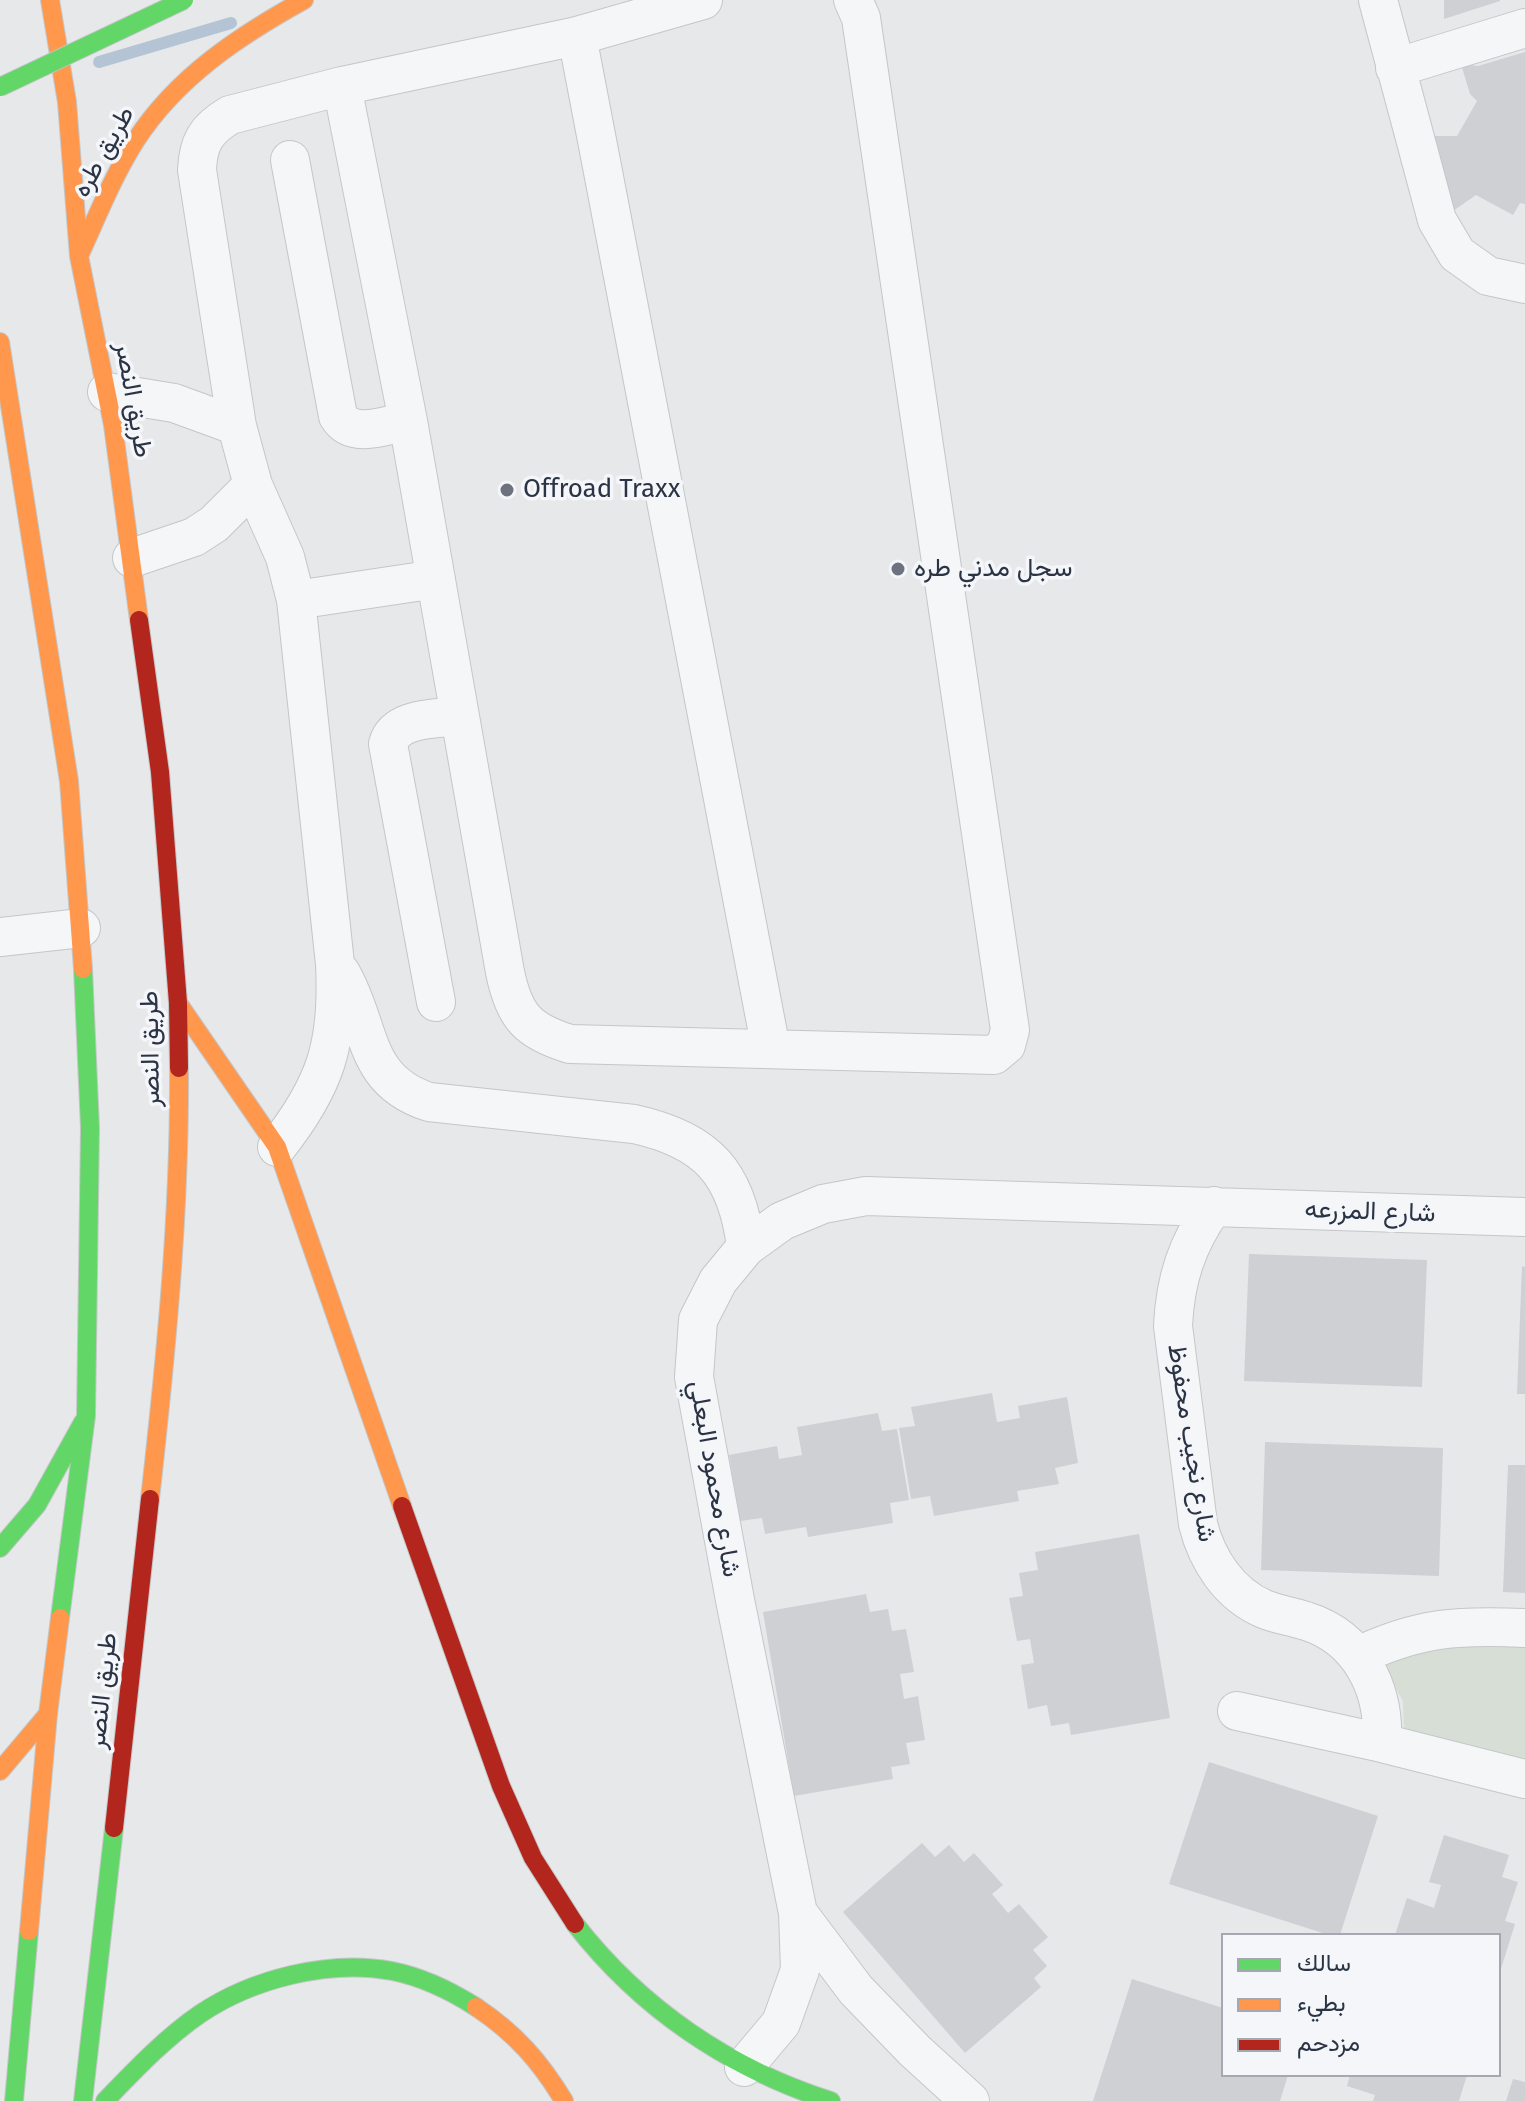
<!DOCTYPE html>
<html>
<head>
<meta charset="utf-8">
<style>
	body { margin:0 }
	#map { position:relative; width:1525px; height:2101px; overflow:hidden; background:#e6e8ea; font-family:"Fira Sans",Vazirmatn,sans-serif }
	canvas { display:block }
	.legend { position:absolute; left:1221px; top:1933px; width:280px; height:144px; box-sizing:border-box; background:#f4f6f9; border:2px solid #a4a8b1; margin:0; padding:10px 14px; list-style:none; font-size:24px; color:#2b3445 }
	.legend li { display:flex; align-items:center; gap:16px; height:40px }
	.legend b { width:40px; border:2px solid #a4a8b1 }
</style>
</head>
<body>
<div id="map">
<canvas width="1525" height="2101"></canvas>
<ul class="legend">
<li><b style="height:10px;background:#63d668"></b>سالك</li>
<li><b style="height:10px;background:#ff974d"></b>بطيء</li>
<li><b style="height:10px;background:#b3261e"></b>مزدحم</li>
</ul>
</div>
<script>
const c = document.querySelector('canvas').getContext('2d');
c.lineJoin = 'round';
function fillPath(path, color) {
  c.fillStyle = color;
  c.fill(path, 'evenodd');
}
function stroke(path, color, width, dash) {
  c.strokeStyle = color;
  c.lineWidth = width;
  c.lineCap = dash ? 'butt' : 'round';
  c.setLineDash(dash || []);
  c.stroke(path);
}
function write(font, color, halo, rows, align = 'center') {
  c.font = font + ' "Fira Sans",Vazirmatn,sans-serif';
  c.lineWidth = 7;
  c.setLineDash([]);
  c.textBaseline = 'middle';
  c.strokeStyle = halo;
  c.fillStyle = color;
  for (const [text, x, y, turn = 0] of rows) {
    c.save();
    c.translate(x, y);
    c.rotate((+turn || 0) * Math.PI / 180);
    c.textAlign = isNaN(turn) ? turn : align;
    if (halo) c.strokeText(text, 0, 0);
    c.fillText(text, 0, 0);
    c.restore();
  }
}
fillPath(new Path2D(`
	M 1455,1641 L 1525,1644 L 1525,1763 L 1404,1734 L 1403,1701 L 1382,1665 Z`), '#d6ded6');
stroke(new Path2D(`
	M 99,62 L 231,23`), '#b4c4d5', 12);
fillPath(new Path2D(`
	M 1444,0 L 1500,0 L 1500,1 L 1444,19 Z
	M 1525,52 L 1525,204 L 1520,203 L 1513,215 L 1476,195 L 1450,213 L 1422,136 L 1457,136 L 1477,101 L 1470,94 L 1461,64 L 1478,66 Z
	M 1249,1254 L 1427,1260 L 1422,1387 L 1244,1381 Z
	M 1522,1266 L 1525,1267 L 1525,1394 L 1517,1394 Z
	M 992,1393 L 997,1422 L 1020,1418 L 1018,1406 L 1067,1397 L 1078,1463 L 1055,1468 L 1059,1484 L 1017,1491 L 1019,1501 L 934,1516 L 930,1496 L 911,1499 L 899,1428 L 915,1426 L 911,1407 Z
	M 878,1413 L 882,1431 L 897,1429 L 909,1500 L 890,1503 L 893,1523 L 808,1537 L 806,1527 L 765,1534 L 762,1518 L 740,1521 L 729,1455 L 777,1446 L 779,1459 L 802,1455 L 797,1427 Z
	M 1265,1442 L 1443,1448 L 1439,1576 L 1261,1570 Z
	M 1508,1465 L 1525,1465 L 1525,1593 L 1503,1592 Z
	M 1139,1534 L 1170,1718 L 1071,1735 L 1069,1723 L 1051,1726 L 1047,1705 L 1028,1709 L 1021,1665 L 1034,1663 L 1030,1639 L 1017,1641 L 1009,1598 L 1023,1596 L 1019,1573 L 1038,1570 L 1035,1552 Z
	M 866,1594 L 870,1612 L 888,1609 L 892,1631 L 906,1629 L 914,1672 L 900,1674 L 904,1699 L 918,1696 L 925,1740 L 906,1743 L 910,1764 L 891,1767 L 893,1779 L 794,1796 L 763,1612 Z
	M 1209,1762 L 1378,1816 L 1340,1935 L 1329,1935 L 1169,1884 Z
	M 1444,1835 L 1509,1855 L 1502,1877 L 1518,1882 L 1505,1921 L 1515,1924 L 1500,1972 L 1499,1935 L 1395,1935 L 1407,1898 L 1434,1908 L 1441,1885 L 1429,1882 Z
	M 922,1843 L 935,1857 L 949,1845 L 964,1862 L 974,1853 L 1003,1885 L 992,1894 L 1008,1913 L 1019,1904 L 1048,1937 L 1033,1950 L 1047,1966 L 1034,1978 L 1041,1987 L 965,2053 L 843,1912 Z
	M 1132,1979 L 1223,2008 L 1223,2075 L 1288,2075 L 1280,2101 L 1093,2101 Z
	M 1350,2075 L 1467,2075 L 1459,2101 L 1373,2101 L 1375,2095 L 1347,2086 Z
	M 1513,2079 L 1525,2082 L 1525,2101 L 1506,2101 Z`), '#ced0d3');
const street = new Path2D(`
	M 1378,0 L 1437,220 L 1457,254 L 1488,276 L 1525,284
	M 577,36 L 771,1049
	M 1395,68 L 1525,28
	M 342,86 L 408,421 L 505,972 C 514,1016 527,1031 570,1044 L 994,1055 L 1006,1045 L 1010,1030 L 861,18 L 853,0
	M 290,160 L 338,416 C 352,440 387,425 408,421
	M 107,392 L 174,403 L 237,426
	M 132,558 L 194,537 L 214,524 L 253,485
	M 296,600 L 436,579
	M 0,937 L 81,928
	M 341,973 C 372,1026 361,1080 429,1102 L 634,1124 C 707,1140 737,1173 746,1247
	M 436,1002 L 388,744 C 395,717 436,719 459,716
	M 277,1147 C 326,1085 339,1043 335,964 L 296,600 L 285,557 L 253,485 L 237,426 L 197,170 C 198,143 206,129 230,115 L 342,86 L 577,36 L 703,0
	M 1214,1206 C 1187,1243 1175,1280 1173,1326 L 1198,1524 C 1207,1560 1229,1594 1264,1609 C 1278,1615 1292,1616 1306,1621 C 1360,1638 1385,1689 1382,1743
	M 1358,1656 C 1419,1627 1458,1625 1525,1628
	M 1237,1711 L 1382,1743 L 1525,1779
	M 798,1913 L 856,1990 L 915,2051 L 970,2101
	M 744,2067 L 781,2023 L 800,1970 L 798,1913 L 735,1600 L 694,1377 L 698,1320 L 718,1281 L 746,1247 L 782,1221 L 823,1204 L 866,1196 L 1525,1217`);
const fast = new Path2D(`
	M 0,1548 L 37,1505 L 83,1422
	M 60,1618 L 86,1416 L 90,1128 L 83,969
	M 575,1924 C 641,2009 730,2069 831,2101
	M 14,2101 L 29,1931
	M 83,2101 L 114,1828
	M 105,2101 C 134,2071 165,2038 200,2014 C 252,1979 329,1959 392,1971 C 422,1977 451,1991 476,2007`);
const slow = new Path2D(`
	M 50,0 L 67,102 L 79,256 L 113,425 L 139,620
	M 79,256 C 97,217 113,176 136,140 C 177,77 239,36 304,0
	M 0,342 L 69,781 L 83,969
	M 178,1003 L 277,1147 L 402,1506
	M 150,1499 C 166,1356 180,1212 179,1068
	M 0,1771 L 48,1714
	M 29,1931 L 48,1714 L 60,1618
	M 476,2007 C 515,2033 540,2061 564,2101`);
const jam = new Path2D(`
	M 139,620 L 160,772 L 178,1003 L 179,1068
	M 402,1506 L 501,1786 L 533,1858 L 575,1924
	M 114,1828 L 150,1499`);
stroke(street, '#c4c6c8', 40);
stroke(fast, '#c4c6c8', 20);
stroke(slow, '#c4c6c8', 20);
stroke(jam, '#c4c6c8', 20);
stroke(street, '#f5f6f7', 38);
stroke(fast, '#63d668', 18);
stroke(slow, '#ff974d', 18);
stroke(jam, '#b3261e', 18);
const fastBridge = new Path2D(`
	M 0,87 L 184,0`);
stroke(fastBridge, '#c2c5c8', 20, []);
stroke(fastBridge, '#63d668', 18);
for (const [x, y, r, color] of [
	[507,490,8,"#6c737f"],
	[898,569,8,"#6c737f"]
]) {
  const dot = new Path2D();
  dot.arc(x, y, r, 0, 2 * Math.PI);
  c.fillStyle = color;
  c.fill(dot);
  stroke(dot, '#f4f6f9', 3);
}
write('26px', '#2b3445', '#f4f6f9', [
	["طريق طره",104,152,-61],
	["طريق النصر",133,400,80],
	["طريق النصر",151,1049,-91],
	["شارع المزرعه",1370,1212,2],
	["شارع نجيب محفوظ",1191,1443,81],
	["شارع محمود البعلي",714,1479,80],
	["طريق النصر",103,1691,-84]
]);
write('26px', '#2b3445', '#f4f6f9', [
	["Offroad Traxx",523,490],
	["سجل مدني طره",914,569]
], 'left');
</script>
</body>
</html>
